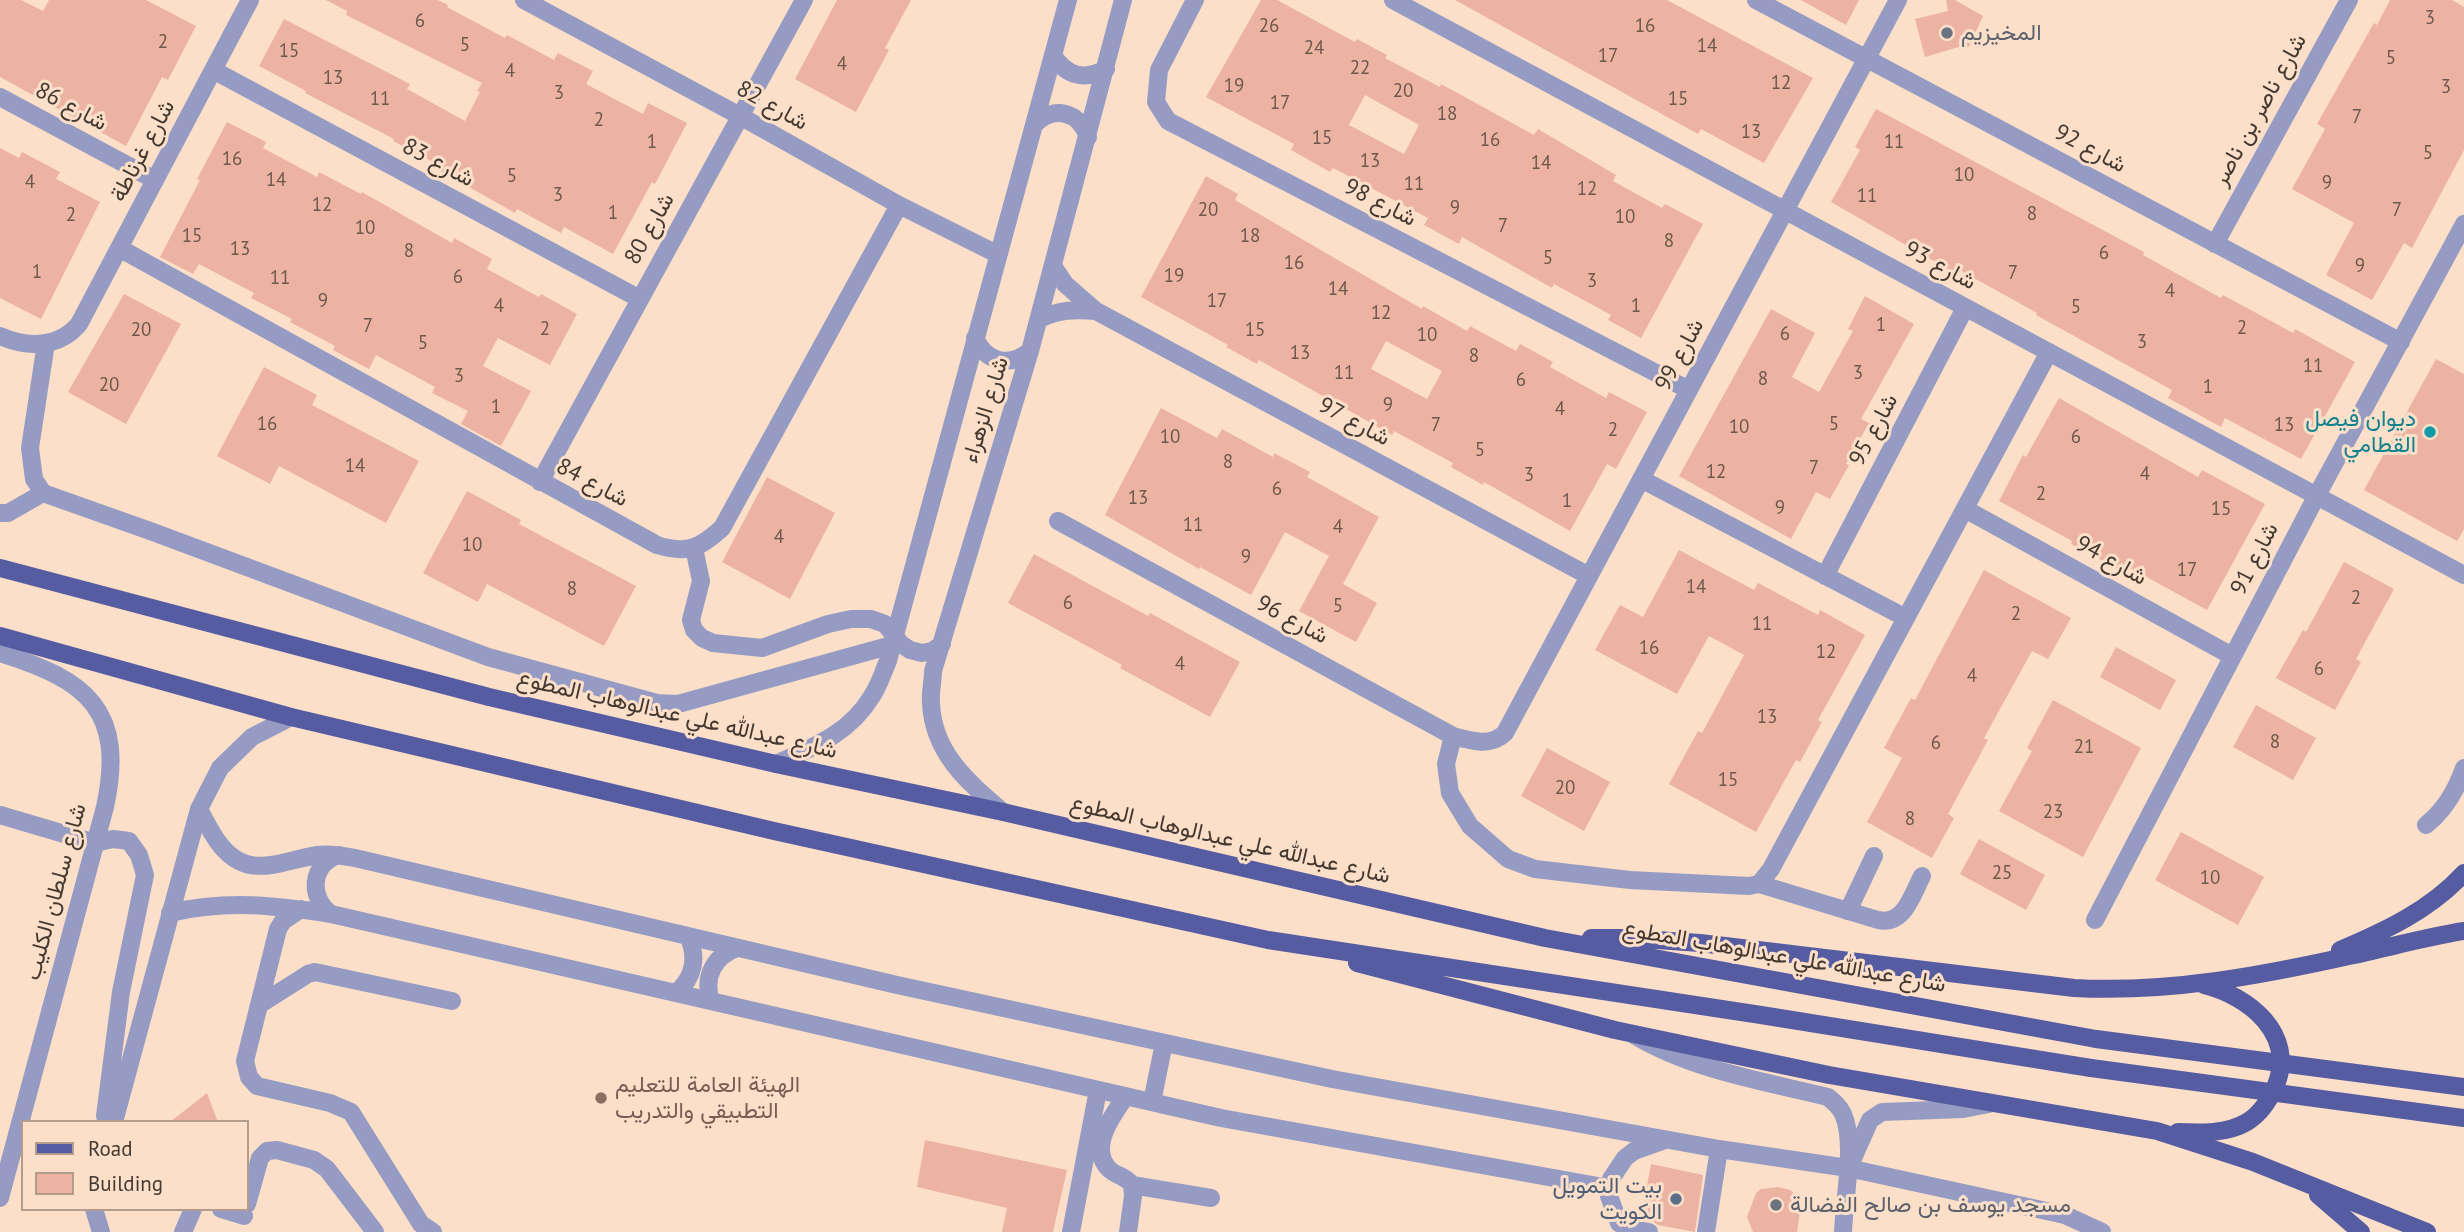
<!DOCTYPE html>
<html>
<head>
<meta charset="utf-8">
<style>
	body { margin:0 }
	#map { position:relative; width:2464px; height:1232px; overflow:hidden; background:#fcdfc9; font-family:"PT Sans",sans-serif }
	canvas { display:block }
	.legend { position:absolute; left:21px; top:1120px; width:228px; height:91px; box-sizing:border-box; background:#fcdfc9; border:2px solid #b29d8c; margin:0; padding:9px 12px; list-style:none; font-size:21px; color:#443930 }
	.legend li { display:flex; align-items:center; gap:14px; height:35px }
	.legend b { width:35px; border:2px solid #b29d8c }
</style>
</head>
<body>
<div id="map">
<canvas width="2464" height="1232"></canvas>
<ul class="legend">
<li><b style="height:9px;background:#565ca2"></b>Road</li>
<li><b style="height:19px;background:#ecb3a2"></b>Building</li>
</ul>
</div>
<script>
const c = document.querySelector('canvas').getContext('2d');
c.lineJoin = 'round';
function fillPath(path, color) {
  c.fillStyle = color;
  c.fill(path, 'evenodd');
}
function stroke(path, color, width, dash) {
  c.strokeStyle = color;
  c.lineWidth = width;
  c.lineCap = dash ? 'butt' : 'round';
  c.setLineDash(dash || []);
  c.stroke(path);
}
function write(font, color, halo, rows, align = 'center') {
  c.font = font + ' "PT Sans",Vazirmatn,sans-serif';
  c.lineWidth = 6;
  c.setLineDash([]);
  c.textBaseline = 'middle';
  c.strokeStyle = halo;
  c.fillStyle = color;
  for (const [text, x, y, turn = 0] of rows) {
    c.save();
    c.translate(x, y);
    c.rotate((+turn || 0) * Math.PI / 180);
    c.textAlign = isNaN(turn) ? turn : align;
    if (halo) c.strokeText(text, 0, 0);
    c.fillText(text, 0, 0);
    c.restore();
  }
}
fillPath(new Path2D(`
	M 0,0 L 21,0 L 43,11 L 49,0 L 146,0 L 196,26 L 168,80 L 162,77 L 126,146 L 0,77 Z
	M 326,0 L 438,0 L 448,5 L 447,7 L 505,38 L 507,35 L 554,60 L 558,53 L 593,71 L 586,84 L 643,114 L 648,103 L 687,123 L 655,184 L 652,182 L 613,254 L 564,227 L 561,233 L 517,209 L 515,213 L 439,170 L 441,166 L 393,141 L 394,139 L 305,93 L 306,91 L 259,66 L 284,19 L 410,84 L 407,89 L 465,121 L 480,92 L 477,91 L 482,83 L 346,15 L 347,11 Z
	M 837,0 L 911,0 L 885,48 L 889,50 L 856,112 L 795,79 Z
	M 1261,0 L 1277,0 L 1355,42 L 1357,39 L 1387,55 L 1385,58 L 1440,87 L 1441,84 L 1534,135 L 1538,129 L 1616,175 L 1613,181 L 1662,208 L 1665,204 L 1703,224 L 1641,338 L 1608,320 L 1611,315 L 1554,284 L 1552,288 L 1462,237 L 1459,244 L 1424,225 L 1428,218 L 1333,168 L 1330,172 L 1291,150 L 1294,144 L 1206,97 ZM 1365,95 L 1419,125 L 1404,154 L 1349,125 Z
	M 1455,0 L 1667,0 L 1813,78 L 1764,163 L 1701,129 L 1698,134 Z
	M 1801,0 L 1859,0 L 1846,25 Z
	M 1946,0 L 1955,0 L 1983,16 L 1969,47 L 1962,46 L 1925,57 L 1915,19 L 1948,11 Z
	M 2390,0 L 2452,0 L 2464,7 L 2464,150 L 2412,248 L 2404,243 L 2372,300 L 2326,275 L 2354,223 L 2292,189 L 2325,129 L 2317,124 L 2374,23 L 2377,25 Z
	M 1876,109 L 2144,252 L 2143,255 L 2221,298 L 2223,295 L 2293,333 L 2295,329 L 2355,362 L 2301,459 L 2225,418 L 2221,427 L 2168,398 L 2172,390 L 2036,315 L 2037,313 L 1956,268 L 1953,272 L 1831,202 L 1860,150 L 1855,147 Z
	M 227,122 L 266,142 L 263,148 L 317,177 L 319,172 L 361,194 L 362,192 L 452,243 L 454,238 L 492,259 L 487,269 L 539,297 L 541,294 L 577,314 L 550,365 L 498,338 L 483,366 L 531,391 L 501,446 L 461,424 L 468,411 L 432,393 L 435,387 L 376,355 L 369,369 L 333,350 L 335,346 L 290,322 L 292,319 L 251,298 L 254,293 L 199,264 L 193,274 L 160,257 L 200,180 L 197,179 Z
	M 0,148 L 19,158 L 22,152 L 60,172 L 56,179 L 100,202 L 41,319 L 0,298 Z
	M 1206,176 L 1238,194 L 1235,200 L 1422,309 L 1423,306 L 1467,331 L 1470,326 L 1516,351 L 1520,344 L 1553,362 L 1550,367 L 1606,398 L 1609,392 L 1647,412 L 1616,469 L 1607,464 L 1570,531 L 1484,482 L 1483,485 L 1451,467 L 1453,463 L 1394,431 L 1392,435 L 1259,360 L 1257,364 L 1226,347 L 1228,345 L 1141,297 ZM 1386,341 L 1442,371 L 1427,399 L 1371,369 Z
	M 124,294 L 181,324 L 126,424 L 68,392 Z
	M 1865,296 L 1914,324 L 1861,419 L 1869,423 L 1846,464 L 1849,465 L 1830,499 L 1816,492 L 1791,539 L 1679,476 L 1771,309 L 1815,333 L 1792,377 L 1819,392 L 1853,331 L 1848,329 Z
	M 2436,359 L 2464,374 L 2464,529 L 2457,541 L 2364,490 Z
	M 264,367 L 317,395 L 312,405 L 419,461 L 386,523 L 279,466 L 270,484 L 217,456 Z
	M 2059,398 L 2198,477 L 2202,470 L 2265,504 L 2207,610 L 2121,563 L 2118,569 L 2071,544 L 2072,541 L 1999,501 L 2023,455 L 2026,457 Z
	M 1161,408 L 1217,438 L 1222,429 L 1273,457 L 1274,453 L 1310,472 L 1307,477 L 1379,517 L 1343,584 L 1377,603 L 1356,642 L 1299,611 L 1329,556 L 1285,532 L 1251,595 L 1200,567 L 1199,569 L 1105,515 Z
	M 767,477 L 835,513 L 790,599 L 722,562 Z
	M 467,491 L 521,520 L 519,524 L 636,586 L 604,646 L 487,584 L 478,602 L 423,573 Z
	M 1679,550 L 1754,590 L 1758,583 L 1818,615 L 1820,610 L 1865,635 L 1818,720 L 1822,722 L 1800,762 L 1796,760 L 1756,832 L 1669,784 L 1698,731 L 1702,733 L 1744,655 L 1709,636 L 1677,694 L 1595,650 L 1620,605 L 1643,617 Z
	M 1034,554 L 1148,616 L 1150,613 L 1240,662 L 1210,717 L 1120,668 L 1122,665 L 1008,603 Z
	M 2344,562 L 2394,589 L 2356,659 L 2361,662 L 2335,710 L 2276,678 L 2303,630 L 2306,632 Z
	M 1984,570 L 2071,618 L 2048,659 L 2032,651 L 1984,738 L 1988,740 L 1948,814 L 1954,818 L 1932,858 L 1867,822 L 1902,758 L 1884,748 L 1911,698 L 1915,700 Z
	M 2116,647 L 2176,680 L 2160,710 L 2100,677 Z
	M 2053,700 L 2141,748 L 2083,857 L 1999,811 L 2032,751 L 2027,748 Z
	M 2256,705 L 2316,738 L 2293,780 L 2233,747 Z
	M 1547,748 L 1610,782 L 1584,831 L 1521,796 Z
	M 2181,832 L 2264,877 L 2238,925 L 2155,880 Z
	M 1979,839 L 2045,875 L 2026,910 L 1960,874 Z
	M 207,1093 L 218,1122 L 170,1122 Z
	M 925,1140 L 1067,1170 L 1053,1232 L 1002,1232 L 1007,1208 L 917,1187 Z
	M 1651,1164 L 1703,1175 L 1695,1232 L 1658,1225 L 1652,1221 L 1641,1219 Z
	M 1778,1187 L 1790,1190 L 1802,1200 L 1797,1232 L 1753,1232 L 1747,1217 L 1756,1193 L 1761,1189 Z`), '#ecb3a2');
stroke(new Path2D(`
	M 524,0 L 740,116 L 899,205 L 997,254
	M 1195,0 L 1159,70 L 1156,102 L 1168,121 L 1689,390
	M 1393,0 L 2464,575
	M 1756,0 L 2401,342
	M 1053,55 C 1066,76 1084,81 1106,69
	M 213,70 L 640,299
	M 0,97 L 155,180
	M 1034,125 C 1053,105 1079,111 1088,137
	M 2215,244 L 2349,0
	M 119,248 L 657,545 C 687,554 699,549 722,528 L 899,205
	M 1053,266 L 1065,284 L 1096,311 L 1589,576
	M 1039,319 C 1059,310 1074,309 1096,311
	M 0,336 C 27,348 59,348 79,324 L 250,0
	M 975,338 C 986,362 1009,368 1030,351
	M 46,343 L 30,448 L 34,479 L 43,493 L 153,532 L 488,657 L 657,703 L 678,704 L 892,645
	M 1641,479 L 1906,618
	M 540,482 L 804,0
	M 1965,509 L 2232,656
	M 0,513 L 8,513 L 43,493
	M 1058,521 L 1453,736 C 1471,741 1491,747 1505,733 L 1898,0
	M 694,548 L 701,581 L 691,620 L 694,630 L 702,638 L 713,643 L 762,648 L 828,624 L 851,619 L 871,619 L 885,624 L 901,644 L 910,650 L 922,653 L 932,651 L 942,644
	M 1825,576 L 1965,308
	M 0,653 C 87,680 126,710 105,807 L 0,1198
	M 1453,736 L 1446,764 L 1450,793 L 1470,826 L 1508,859 L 1535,869 L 1630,880 L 1749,886 L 1759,884 L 1771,869 L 2049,352
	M 776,764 C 814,747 850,733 872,696 C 879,686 883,672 888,661 L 1068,0
	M 199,809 C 205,820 211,832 218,842 C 247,882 279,861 318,855 C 330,853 343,856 355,858 L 897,985 L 1332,1079 L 1719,1149 L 1848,1168 L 2065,1215 L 2102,1232
	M 1003,812 C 968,782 933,753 931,703 C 930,693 933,681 933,671 L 1030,351 L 1123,0
	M 0,815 L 95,843 L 113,839 L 129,841 L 139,855 L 145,875 L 121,992 L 105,1116
	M 2426,825 C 2445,810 2456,791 2464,768
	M 1759,884 L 1878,920 C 1904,926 1912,895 1922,876
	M 301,909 L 283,921 L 278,929 L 245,1061 L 249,1077 L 257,1086 L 330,1103 L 351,1112 L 421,1224 L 433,1232
	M 1848,911 L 1874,856
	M 170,913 C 225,900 276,905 331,914 L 1221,1118 L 1609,1188
	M 331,914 C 308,897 311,864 339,855
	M 2095,920 L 2316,497 L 2464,224
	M 676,993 C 694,978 698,957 688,936
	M 711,1001 C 703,977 714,956 737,948
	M 259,1005 L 308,974 L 315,972 L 452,1001
	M 1634,1035 C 1692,1070 1763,1081 1828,1097 C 1834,1102 1840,1107 1843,1114 C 1856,1142 1844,1200 1843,1232
	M 1126,1096 C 1113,1114 1088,1148 1109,1169 C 1116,1176 1126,1176 1132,1185 L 1211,1198
	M 1152,1102 L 1164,1043
	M 114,1122 L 199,809 L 220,768 L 252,737 L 291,717
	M 1850,1165 L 1870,1120 L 1882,1112 L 1963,1109 L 1989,1104
	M 247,1204 L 260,1158 L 267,1151 L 277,1150 L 314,1160 L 327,1169 L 375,1232
	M 94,1209 L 101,1232
	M 221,1209 L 244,1216
	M 183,1232 L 193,1209
	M 1071,1232 L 1098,1090
	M 1128,1232 L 1133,1196 L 1132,1185
	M 1649,1232 L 1627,1228 L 1619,1223 L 1609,1196 L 1611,1179 L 1625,1158 L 1634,1151 L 1665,1140
	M 1706,1232 L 1719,1149`), '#959bc3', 18);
stroke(new Path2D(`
	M 0,568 L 489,697 L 776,764 L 1003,812 L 1545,938 L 2096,1039
	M 0,636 L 291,717 L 774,831 L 1268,940 L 1761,1015 L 2091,1068
	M 1591,938 L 1628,938 L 1700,943 L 2074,988 C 2168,993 2259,976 2349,956 C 2387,948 2426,937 2464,931
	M 2340,950 C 2385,931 2430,910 2464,873
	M 1357,963 L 1615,1030 L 1829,1075 L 2157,1131 L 2253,1162 L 2427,1232
	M 2178,1132 C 2200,1133 2227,1134 2247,1122 C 2260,1114 2270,1099 2276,1085 C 2296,1034 2249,996 2204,985
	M 2318,1195 L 2361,1232`), '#565ca2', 18);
stroke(new Path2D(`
	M 2096,1039 L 2464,1087
	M 2091,1068 L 2464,1118`), '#565ca2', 18);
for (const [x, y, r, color] of [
	[1947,33,7,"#6b7280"],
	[2430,432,7,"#0f9aa8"],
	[601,1098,7,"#8d6e63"],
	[1676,1199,7,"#5c6f8a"],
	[1776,1205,7,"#6b7280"]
]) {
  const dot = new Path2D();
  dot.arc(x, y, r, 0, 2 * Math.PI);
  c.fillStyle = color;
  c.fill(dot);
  stroke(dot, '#fcdfc9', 2.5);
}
write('19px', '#6e584c', null, [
	["3",2430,19],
	["6",420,22],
	["26",1269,27],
	["16",1645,27],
	["2",163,43],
	["5",465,46],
	["14",1707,47],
	["24",1314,49],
	["15",289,52],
	["17",1608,57],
	["5",2391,59],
	["4",842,65],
	["22",1360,69],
	["4",510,72],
	["13",333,79],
	["12",1781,84],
	["19",1234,87],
	["3",2446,88],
	["20",1403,92],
	["3",559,94],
	["11",380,100],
	["15",1678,100],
	["17",1280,104],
	["18",1447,115],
	["7",2357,118],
	["2",599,121],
	["13",1751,133],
	["15",1322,139],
	["16",1490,141],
	["1",652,143],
	["11",1894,143],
	["5",2428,154],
	["16",232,160],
	["13",1370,162],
	["14",1541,164],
	["10",1964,176],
	["5",512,177],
	["14",276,181],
	["4",30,183],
	["9",2327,184],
	["11",1414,185],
	["12",1587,190],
	["3",558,196],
	["11",1867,197],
	["12",322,206],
	["9",1455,209],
	["20",1208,211],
	["7",2397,211],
	["1",613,214],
	["8",2032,215],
	["2",71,216],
	["10",1625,218],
	["7",1503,227],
	["10",365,229],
	["15",192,237],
	["18",1250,237],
	["8",1669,242],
	["13",240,250],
	["8",409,252],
	["6",2104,254],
	["5",1548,259],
	["16",1294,264],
	["9",2360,267],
	["1",37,273],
	["7",2013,274],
	["19",1174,277],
	["6",458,278],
	["11",280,279],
	["3",1592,282],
	["14",1338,290],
	["4",2170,292],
	["9",323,302],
	["17",1217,302],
	["4",499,307],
	["1",1636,307],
	["5",2076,308],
	["12",1381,314],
	["1",1881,326],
	["7",368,327],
	["2",2242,329],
	["2",545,330],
	["20",141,331],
	["15",1255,331],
	["6",1785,335],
	["10",1427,336],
	["3",2142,343],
	["5",423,344],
	["13",1300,354],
	["8",1474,357],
	["11",2313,367],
	["11",1344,374],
	["3",1858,374],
	["3",459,377],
	["8",1763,380],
	["6",1521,381],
	["20",109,386],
	["1",2208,388],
	["9",1388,406],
	["1",496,408],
	["4",1560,410],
	["16",267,425],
	["5",1834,425],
	["7",1436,426],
	["13",2284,426],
	["10",1739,428],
	["2",1613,431],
	["10",1170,438],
	["6",2076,438],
	["5",1480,451],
	["8",1228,463],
	["14",355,467],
	["7",1814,469],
	["12",1716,473],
	["4",2145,475],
	["3",1529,476],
	["6",1277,490],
	["2",2041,495],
	["13",1138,499],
	["1",1567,502],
	["9",1780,509],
	["15",2221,510],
	["11",1193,526],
	["4",1338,528],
	["4",779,538],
	["10",472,546],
	["9",1246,558],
	["17",2187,571],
	["14",1696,588],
	["8",572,590],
	["2",2356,599],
	["6",1068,604],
	["5",1338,607],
	["2",2016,615],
	["11",1762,625],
	["16",1649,649],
	["12",1826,653],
	["4",1180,665],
	["6",2319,670],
	["4",1972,677],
	["13",1767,718],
	["8",2275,743],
	["6",1936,744],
	["21",2084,748],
	["15",1728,781],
	["20",1565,789],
	["23",2053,813],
	["8",1910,820],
	["25",2002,874],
	["10",2210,879]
]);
write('23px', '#5b616d', '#fcdfc9', [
	["المخيزيم",1961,33],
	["مسجد يوسف بن صالح الفضالة",1790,1205]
], 'left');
write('23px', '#443930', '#fcdfc9', [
	["شارع 82",772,106,29],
	["شارع 86",71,107,28],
	["شارع ناصر بن ناصر",2260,110,-61],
	["شارع 92",2090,149,28],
	["شارع غرناطة",143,151,-62],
	["شارع 83",438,163,28],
	["شارع 98",1380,203,27],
	["شارع 80",650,229,-61],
	["شارع 93",1940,266,28],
	["شارع 99",1680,355,-62],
	["شارع الزهراء",986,410,-73],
	["شارع 97",1354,422,28],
	["شارع 95",1874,430,-62],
	["شارع 84",592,483,28],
	["شارع 91",2255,559,-63],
	["شارع 94",2111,561,29],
	["شارع 96",1292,620,28],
	["شارع عبدالله علي عبدالوهاب المطوع",677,715,13],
	["شارع عبدالله علي عبدالوهاب المطوع",1230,840,13],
	["شارع سلطان الكليب",56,892,-75],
	["شارع عبدالله علي عبدالوهاب المطوع",1784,957,10]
]);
write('23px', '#0d838f', '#fcdfc9', [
	["ديوان فيصل",2416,419],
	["القطامي",2416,445]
], 'right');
write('23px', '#785e54', '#fcdfc9', [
	["الهيئة العامة للتعليم",615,1085],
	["التطبيقي والتدريب",615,1111]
], 'left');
write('23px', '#4e5e75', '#fcdfc9', [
	["بيت التمويل",1662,1186],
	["الكويت",1662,1212]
], 'right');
</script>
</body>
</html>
